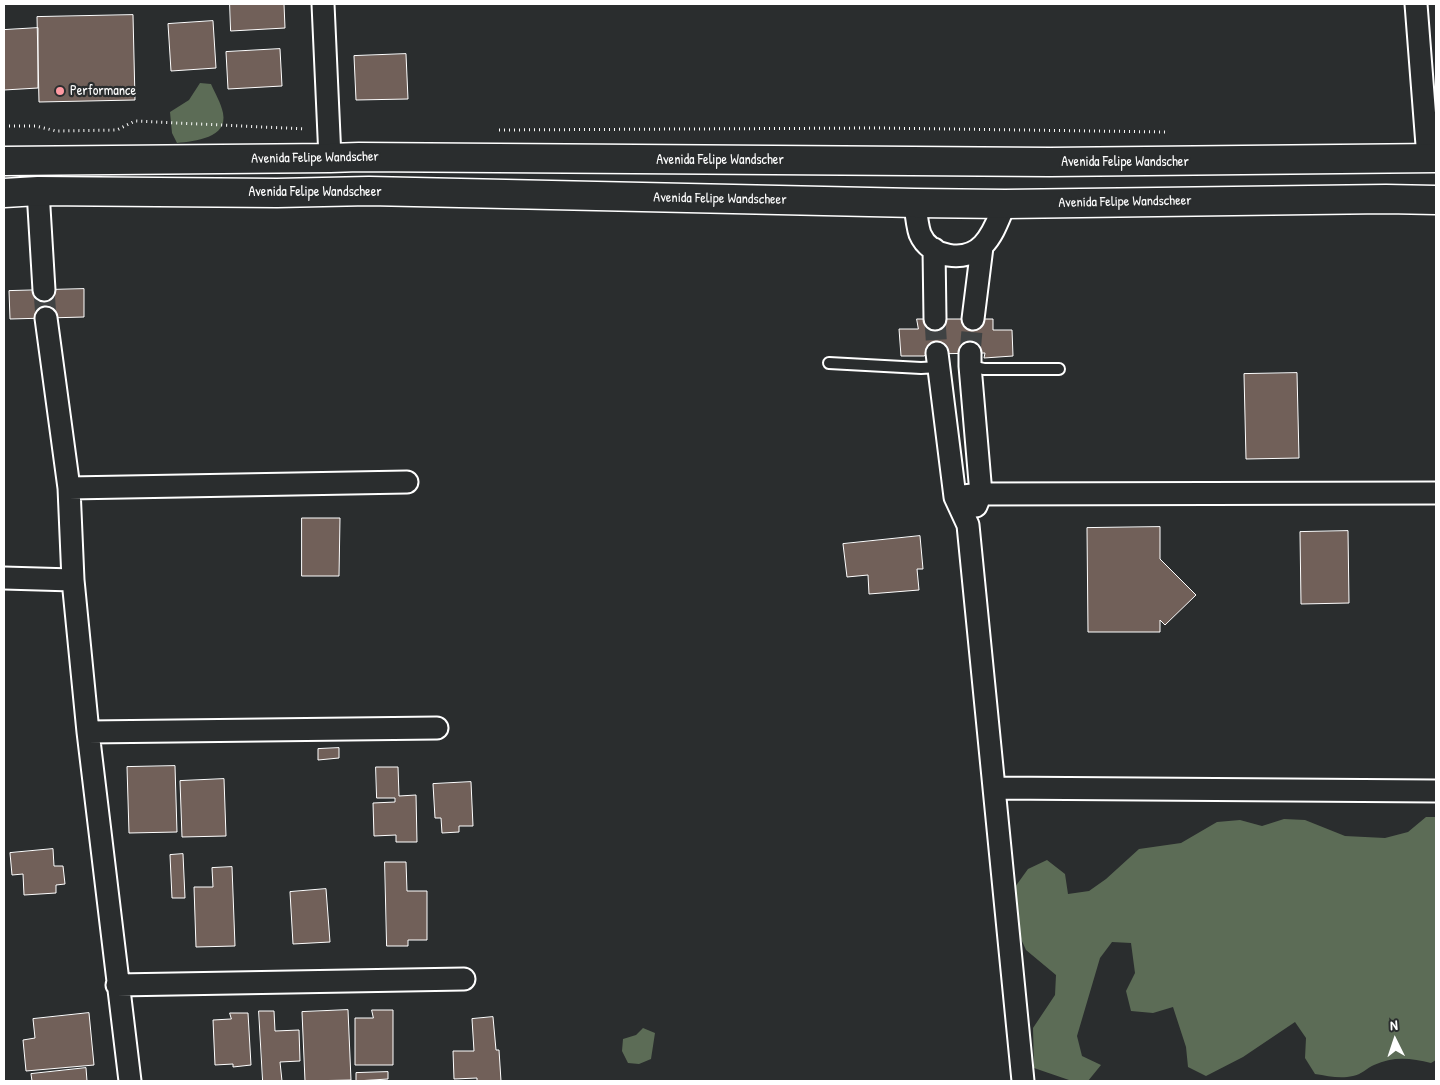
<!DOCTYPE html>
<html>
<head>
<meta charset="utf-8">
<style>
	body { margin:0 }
	#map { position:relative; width:1440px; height:1085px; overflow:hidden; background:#2a2d2e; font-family:"Patrick Hand",sans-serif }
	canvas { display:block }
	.frame { position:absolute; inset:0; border:5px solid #fff; pointer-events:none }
	.north { position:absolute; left:1370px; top:1015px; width:50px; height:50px; -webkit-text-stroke:4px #2a2d2e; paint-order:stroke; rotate:356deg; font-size:14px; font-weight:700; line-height:20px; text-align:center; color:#fff }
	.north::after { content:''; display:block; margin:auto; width:18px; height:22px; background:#fff; clip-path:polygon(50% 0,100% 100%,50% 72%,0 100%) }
</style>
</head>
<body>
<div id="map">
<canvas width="1440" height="1085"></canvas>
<div class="frame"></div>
<div class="north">N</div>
</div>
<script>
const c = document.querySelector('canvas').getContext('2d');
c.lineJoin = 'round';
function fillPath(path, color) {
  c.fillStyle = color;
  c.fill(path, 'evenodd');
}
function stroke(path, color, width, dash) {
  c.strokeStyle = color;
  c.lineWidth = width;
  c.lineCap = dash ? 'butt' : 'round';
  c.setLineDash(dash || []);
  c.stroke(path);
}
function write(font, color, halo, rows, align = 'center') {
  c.font = font + ' "Patrick Hand",sans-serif';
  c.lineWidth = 4.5;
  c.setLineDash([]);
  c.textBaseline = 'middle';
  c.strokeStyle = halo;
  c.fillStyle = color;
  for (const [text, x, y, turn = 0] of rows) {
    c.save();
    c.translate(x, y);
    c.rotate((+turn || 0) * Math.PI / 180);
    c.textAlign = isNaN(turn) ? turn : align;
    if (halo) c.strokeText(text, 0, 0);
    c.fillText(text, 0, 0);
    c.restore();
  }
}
fillPath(new Path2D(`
	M 200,83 L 211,84 C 215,93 221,103 223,113 C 228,138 195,141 177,143 L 172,133 L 170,112 L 189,100 Z
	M 1426,817 L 1436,817 L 1436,1060 L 1431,1063 C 1411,1058 1393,1056 1374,1065 C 1367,1068 1361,1075 1353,1076 C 1340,1079 1328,1076 1315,1074 L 1305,1058 L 1306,1038 L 1295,1022 L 1243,1057 L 1206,1076 L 1188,1067 L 1186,1047 L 1173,1007 L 1153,1013 L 1131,1011 L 1126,991 L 1135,973 L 1131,943 L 1112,942 L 1100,958 L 1077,1036 L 1082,1056 L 1101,1065 L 1088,1081 L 1069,1080 L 1034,1068 L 1033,1028 L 1055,995 L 1056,975 L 1026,950 L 1017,930 L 1015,887 L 1028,869 L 1047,860 L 1065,874 L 1068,894 L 1089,891 L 1106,879 L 1139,849 L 1181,843 L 1217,822 L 1240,820 L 1262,826 L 1284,819 L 1305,820 L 1345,836 L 1385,838 L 1408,832 Z
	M 643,1028 L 655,1033 L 651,1059 L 639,1064 L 628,1063 L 622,1051 L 623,1039 L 636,1035 Z`), '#5c6c56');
const building = new Path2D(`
	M 230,4 L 284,4 L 285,28 L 231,31 Z
	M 133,15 L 135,100 L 39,102 L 37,17 Z
	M 213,21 L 216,68 L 171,71 L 168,24 Z
	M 38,28 L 38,88 L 4,90 L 4,30 Z
	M 280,49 L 282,86 L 228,89 L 226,52 Z
	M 406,54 L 408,99 L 356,100 L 354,56 Z
	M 84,289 L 84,317 L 10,319 L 9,291 Z
	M 917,319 L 993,319 L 993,330 L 1012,330 L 1013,356 L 984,358 L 985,353 L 927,354 L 924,356 L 901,356 L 899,329 L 918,329 Z
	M 1297,373 L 1299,458 L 1246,459 L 1244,374 Z
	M 302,518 L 340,518 L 339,576 L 302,576 Z
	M 1160,527 L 1160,559 L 1196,595 L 1165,625 L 1160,620 L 1160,632 L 1088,632 L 1087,528 Z
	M 1348,531 L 1349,603 L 1301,604 L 1300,532 Z
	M 920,536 L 923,569 L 917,569 L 919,590 L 869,594 L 868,575 L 847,577 L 843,544 Z
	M 339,748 L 339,758 L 318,760 L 318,749 Z
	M 175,766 L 177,832 L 129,833 L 127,767 Z
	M 376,767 L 398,767 L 399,796 L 416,795 L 417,842 L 396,842 L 396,835 L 374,836 L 373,803 L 395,802 L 395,798 L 377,798 Z
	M 224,779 L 226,836 L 182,837 L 180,781 Z
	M 471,782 L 473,826 L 459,826 L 459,832 L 442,833 L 441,818 L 435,818 L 433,784 Z
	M 53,849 L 54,866 L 63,866 L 65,884 L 56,885 L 56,893 L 24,895 L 23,874 L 12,875 L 10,853 Z
	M 183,854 L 185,898 L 172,898 L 170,855 Z
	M 385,862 L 406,862 L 407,891 L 427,891 L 427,940 L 408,940 L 408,946 L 387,946 Z
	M 232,867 L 235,946 L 196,947 L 194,887 L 213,887 L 212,868 Z
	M 326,889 L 330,942 L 293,944 L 290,892 Z
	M 348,1010 L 351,1080 L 305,1081 L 302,1012 Z
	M 372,1010 L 393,1010 L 393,1065 L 355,1065 L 355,1018 L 373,1018 Z
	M 259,1011 L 274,1011 L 275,1031 L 299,1030 L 300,1061 L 280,1062 L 282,1081 L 263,1081 Z
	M 89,1013 L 94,1065 L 26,1071 L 23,1040 L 35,1038 L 33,1019 Z
	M 230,1013 L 248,1013 L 251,1065 L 233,1067 L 233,1064 L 215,1065 L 213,1020 L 231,1019 Z
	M 493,1017 L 496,1050 L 499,1050 L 501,1081 L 477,1081 L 477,1078 L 454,1079 L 453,1051 L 474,1051 L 472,1019 Z
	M 86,1068 L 87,1081 L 32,1081 L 31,1074 Z
	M 388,1072 L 388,1079 L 356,1081 L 356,1073 Z`);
fillPath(building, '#716059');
stroke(building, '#fff', 1);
stroke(new Path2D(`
	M 44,290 L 46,318
	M 935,319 L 937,353
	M 970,353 L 973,319`), '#3f4243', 21, [21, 11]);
const lane = new Path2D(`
	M 829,363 L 921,368 L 939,367
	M 970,366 L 984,369 L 1059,369`);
const street = new Path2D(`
	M 323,4 L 330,158
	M 1416,4 L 1428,158
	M 38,191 L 44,290
	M 915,203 C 916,213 917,225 920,234 C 930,258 966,263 983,245 C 994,234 999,217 1005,204
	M 934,249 L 935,319
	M 46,318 L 69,488 L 73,580 L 88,732 L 130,1081
	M 973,319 L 982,247
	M 937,353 L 955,497 L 968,525 L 1023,1081
	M 970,353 L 970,366 L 981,494 L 976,506
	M 69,488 L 407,482
	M 955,497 L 981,494 L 1436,493
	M 4,578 L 73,580
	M 88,732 L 437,728
	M 994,788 L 1436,791
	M 117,985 L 464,979`);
const secondary = new Path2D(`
	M 4,161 L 330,158 L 359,157 L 1050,162 L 1436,158
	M 4,193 L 38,191 L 277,193 L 369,191 L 915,203 L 1005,204 L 1386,199 L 1436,200`);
stroke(lane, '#fff', 14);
stroke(street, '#fff', 25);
stroke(secondary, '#fff', 31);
stroke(new Path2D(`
	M 4,126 L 36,126 L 56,131 L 117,130 L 135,121 L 306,129
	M 499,130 L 876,128 L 1166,132`), '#fff', 3, [1, 4]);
stroke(lane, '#2a2d2e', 10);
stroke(street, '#2a2d2e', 21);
stroke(secondary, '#2a2d2e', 28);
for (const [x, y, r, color] of [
	[60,91,5,"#ff9aa2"]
]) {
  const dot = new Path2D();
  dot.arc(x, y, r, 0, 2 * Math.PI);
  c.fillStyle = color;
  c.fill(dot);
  stroke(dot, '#2a2d2e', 2);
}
write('14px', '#fff', '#2a2d2e', [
	["Performance",70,91]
], 'left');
write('14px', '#fff', '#2a2d2e', [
	["Avenida Felipe Wandscher",315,158,-1],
	["Avenida Felipe Wandscher",720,160],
	["Avenida Felipe Wandscher",1125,162],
	["Avenida Felipe Wandscheer",315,192],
	["Avenida Felipe Wandscheer",720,199,1],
	["Avenida Felipe Wandscheer",1125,202,-1]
]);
</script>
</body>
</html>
